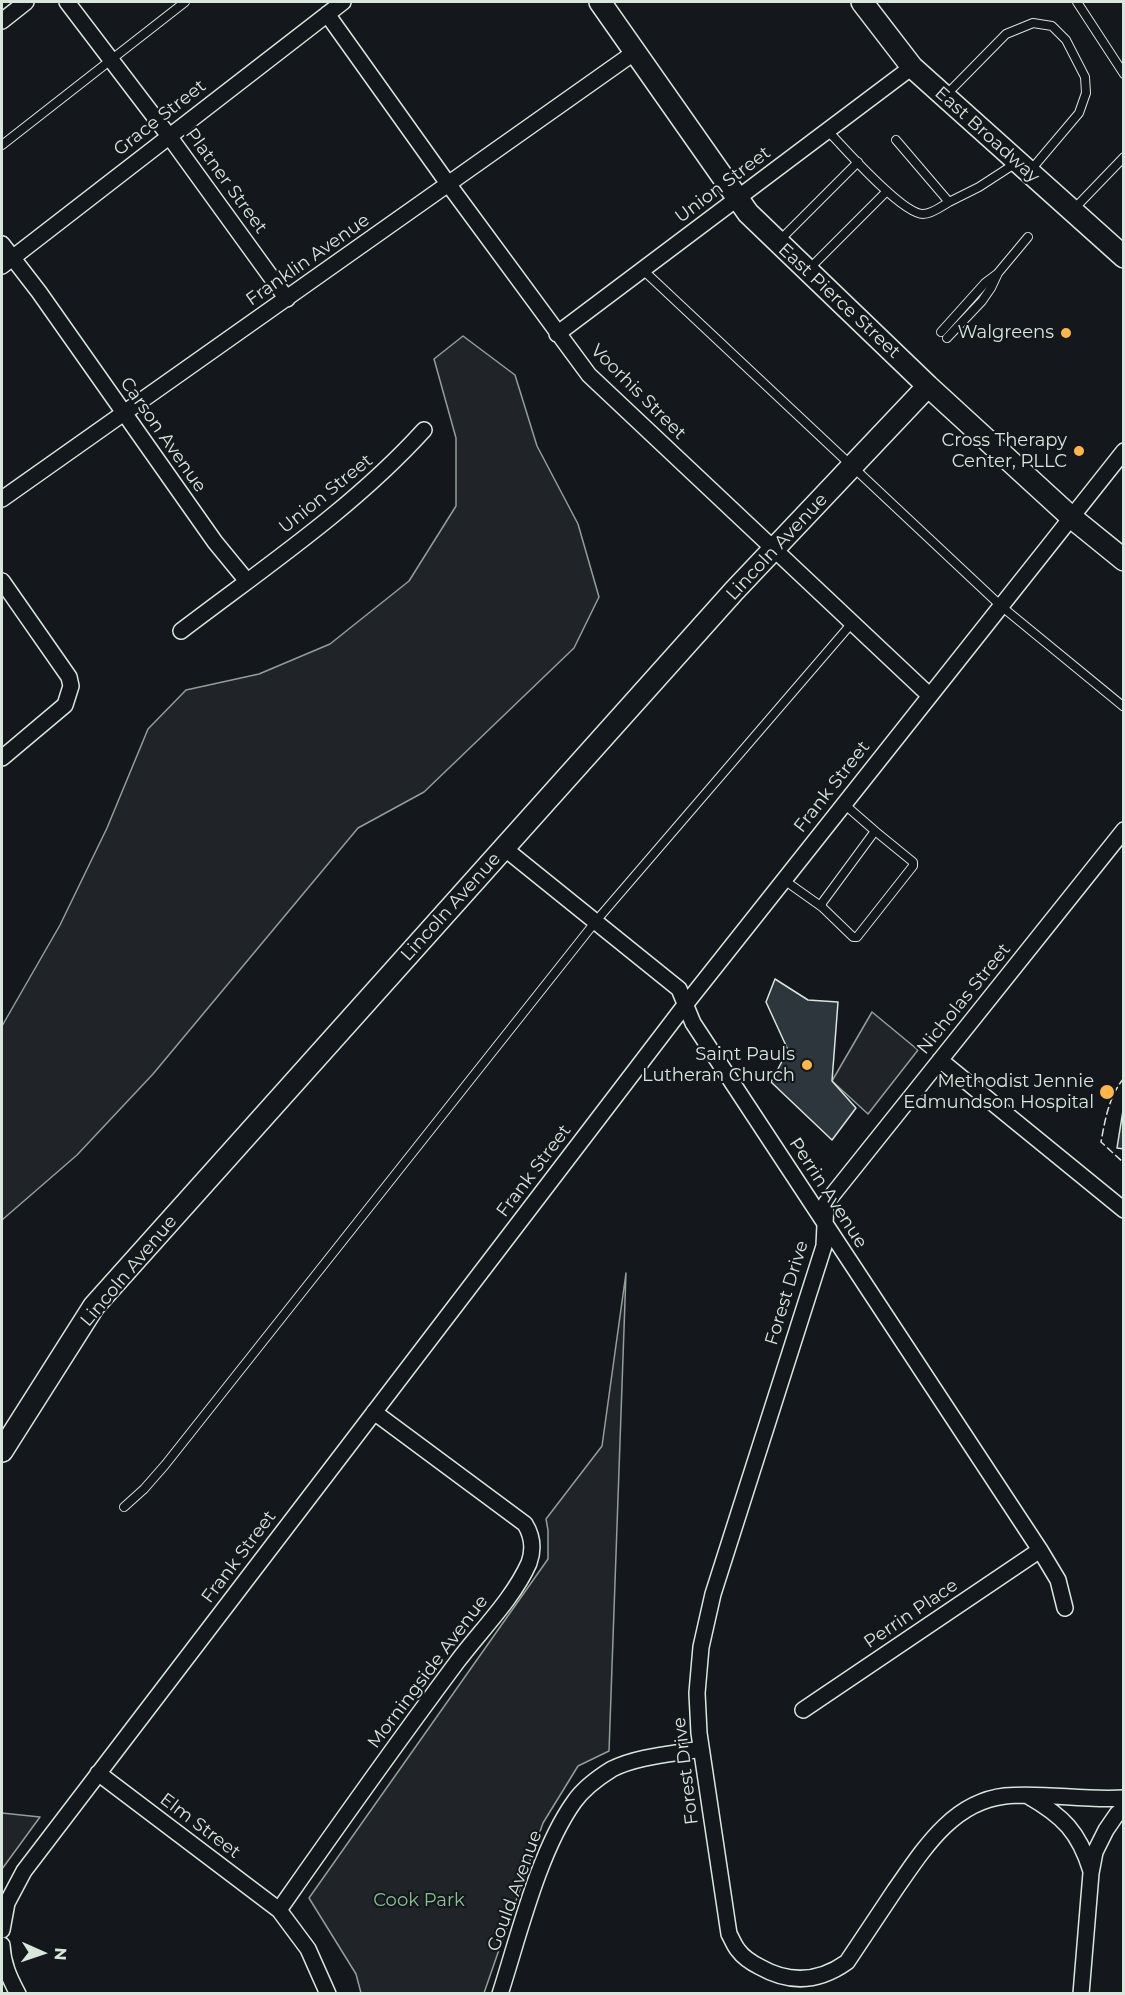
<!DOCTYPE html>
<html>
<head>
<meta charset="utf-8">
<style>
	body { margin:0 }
	#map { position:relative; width:1125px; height:1995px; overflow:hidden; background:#14181c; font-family:Montserrat,sans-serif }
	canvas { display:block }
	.frame { position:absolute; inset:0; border:3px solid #d8e6dc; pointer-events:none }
	.north { position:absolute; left:12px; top:1923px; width:60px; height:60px; -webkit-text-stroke:4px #14181c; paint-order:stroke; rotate:93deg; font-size:16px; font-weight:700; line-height:24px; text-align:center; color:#d8e6dc }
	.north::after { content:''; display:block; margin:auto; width:21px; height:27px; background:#d8e6dc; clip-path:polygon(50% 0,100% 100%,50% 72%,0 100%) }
</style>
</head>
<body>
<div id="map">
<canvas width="1125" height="1995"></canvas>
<div class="frame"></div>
<div class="north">N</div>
</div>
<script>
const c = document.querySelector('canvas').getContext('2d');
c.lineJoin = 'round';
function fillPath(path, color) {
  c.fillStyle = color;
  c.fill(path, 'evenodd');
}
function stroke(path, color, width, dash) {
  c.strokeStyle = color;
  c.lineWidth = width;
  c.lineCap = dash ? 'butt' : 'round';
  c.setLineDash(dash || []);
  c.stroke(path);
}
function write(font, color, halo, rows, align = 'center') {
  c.font = font + ' Montserrat,sans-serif';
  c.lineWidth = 4.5;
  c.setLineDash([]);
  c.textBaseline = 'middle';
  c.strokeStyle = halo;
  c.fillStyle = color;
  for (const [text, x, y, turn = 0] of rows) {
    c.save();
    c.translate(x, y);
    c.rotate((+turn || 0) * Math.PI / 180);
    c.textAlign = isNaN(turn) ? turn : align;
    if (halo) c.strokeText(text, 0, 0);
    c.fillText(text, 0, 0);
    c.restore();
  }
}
const green = new Path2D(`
	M 463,336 L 515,375 L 537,446 L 578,524 L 599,597 L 574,648 L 424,792 L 358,828 L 153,1074 L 77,1155 L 2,1220 L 2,1026 L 60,925 L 107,828 L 148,729 L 186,690 L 259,674 L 330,644 L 409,581 L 456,506 L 456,438 L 434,359 Z
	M 872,1012 L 918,1050 L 868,1114 L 832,1081 Z
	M 626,1273 L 609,1751 L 578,1766 L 543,1823 L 484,1993 L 361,1993 L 356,1974 L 309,1898 L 548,1559 L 548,1530 L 546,1519 L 602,1446 Z
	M 2,1813 L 40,1817 L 2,1869 Z`);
fillPath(green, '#202428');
stroke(green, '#939e99', 1.5);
const building = new Path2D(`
	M 775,979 L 808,1000 L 838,1002 L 832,1081 L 856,1108 L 832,1140 L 771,1082 L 788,1050 L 766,1002 Z
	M 1124,1104 L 1124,1149 L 1117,1148 Z`);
fillPath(building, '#2c363c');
stroke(building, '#d8e6dc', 1.5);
const lane = new Path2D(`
	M 1077,2 L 1124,74
	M 946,95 L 1006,34 L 1033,23 L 1052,26 L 1066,40 L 1085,77 L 1086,93 L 1079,113 L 1030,171
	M 828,131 C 844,148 902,214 923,214 C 932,214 942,206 949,202
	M 896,140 L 949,202 L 979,187 L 1016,163
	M 2,145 L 185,2
	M 1073,210 L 1124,157
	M 779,241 L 858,162
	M 810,268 L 887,191
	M 643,270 L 1001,606 L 1124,707
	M 941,332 L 985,283 L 997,274
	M 947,338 L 982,301 L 991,288 L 998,273 L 1028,237
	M 844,804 L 875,831
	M 784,880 L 822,907 L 853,937 L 857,937 L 913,866 L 913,862 L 875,831 L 822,903 L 822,907
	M 124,1507 L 144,1489 L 165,1465 L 596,921 L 852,623`);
const street = new Path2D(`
	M 67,2 L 169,136 L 287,299
	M 327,14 L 449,185 L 589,375 L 929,695
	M 2,21 L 26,2
	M 2,244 L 39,292 L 215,542 L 247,581
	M 2,266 L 343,2
	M 557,334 L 912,67
	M 2,499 L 635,52
	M 2,581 L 69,677 L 71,686 L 65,705 L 2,758
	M 181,631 C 265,567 353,508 424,430
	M 1124,830 L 826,1203 L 824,1246 L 713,1594 L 701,1647 L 697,1693 L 699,1733 L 729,1934 C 732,1939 734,1945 738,1950 C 743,1957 752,1963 760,1967 C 790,1984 819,1982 847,1962 C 863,1938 879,1914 895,1890 C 923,1850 952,1802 1005,1796 C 1044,1792 1084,1801 1124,1798
	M 504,848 L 679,989 L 693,1023 L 1040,1550 L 1058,1580 L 1065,1608
	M 940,1060 L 1124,1210
	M 803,1710 L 1040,1550
	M 98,1773 L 279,1910 L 308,1949 L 328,1994
	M 1028,1796 C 1063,1816 1079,1832 1091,1871
	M 279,1910 C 337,1827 396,1744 457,1662 C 481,1630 513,1599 529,1563 C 534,1549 533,1537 525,1524 L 374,1412
	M 2,1930 L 7,1903 L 24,1871 L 685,1005 L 1124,451
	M 2,1945 C 3,1964 9,1977 18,1994
	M 500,1994 C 519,1935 539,1851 574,1802 C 583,1789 599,1777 612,1769 C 638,1756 673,1754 701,1749
	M 1081,1994 L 1091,1873 L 1095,1852 L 1106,1830 L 1117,1814 L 1124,1808`);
const secondary = new Path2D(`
	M 600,2 L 748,213 L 928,386 L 1071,517 L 1124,560
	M 862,2 L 912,67 L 1124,257
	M 2,1451 L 94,1306 L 734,591 L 928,386`);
stroke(lane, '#d8e6dc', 10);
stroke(street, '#d8e6dc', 18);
stroke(secondary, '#d8e6dc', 24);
stroke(lane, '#14181c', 8);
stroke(street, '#14181c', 15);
stroke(secondary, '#14181c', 21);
stroke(new Path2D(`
	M 1124,1078 C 1109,1096 1105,1120 1101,1142 L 1124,1163`), '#d8e6dc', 1.5, [8, 3]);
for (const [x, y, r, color] of [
	[1066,333,6,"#ffb74d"],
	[1079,451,6,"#ffb74d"],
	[807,1065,6,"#ffb74d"],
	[1107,1092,8,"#ffb74d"]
]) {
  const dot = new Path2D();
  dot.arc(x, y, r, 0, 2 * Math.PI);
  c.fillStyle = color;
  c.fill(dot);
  stroke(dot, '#14181c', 2);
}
write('18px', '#d8e6dc', '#14181c', [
	["Grace Street",160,118,-38],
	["East Broadway",987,135,42],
	["Platner Street",226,181,54],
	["Union Street",723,185,-37],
	["Franklin Avenue",308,260,-35],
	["East Pierce Street",839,301,43],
	["Voorhis Street",638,392,45],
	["Carson Avenue",163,435,55],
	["Union Street",326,494,-39],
	["Lincoln Avenue",777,547,-47],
	["Frank Street",832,787,-52],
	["Lincoln Avenue",451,907,-48],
	["Nicholas Street",964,999,-51],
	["Frank Street",534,1171,-53],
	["Perrin Avenue",828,1193,57],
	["Lincoln Avenue",129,1271,-50],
	["Forest Drive",787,1293,-73],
	["Frank Street",239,1557,-53],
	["Perrin Place",911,1614,-34],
	["Morningside Avenue",428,1672,-53],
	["Forest Drive",686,1771,-97],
	["Elm Street",200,1826,37],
	["Gould Avenue",515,1891,-70]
]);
write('18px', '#d8e6dc', '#14181c', [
	["Walgreens",1054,333],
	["Cross Therapy",1067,441],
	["Center, PLLC",1067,462],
	["Saint Pauls",795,1055],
	["Lutheran Church",795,1076],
	["Methodist Jennie",1094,1082],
	["Edmundson Hospital",1094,1103]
], 'right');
write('18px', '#8ac095', '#14181c', [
	["Cook Park",419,1901]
]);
</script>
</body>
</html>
